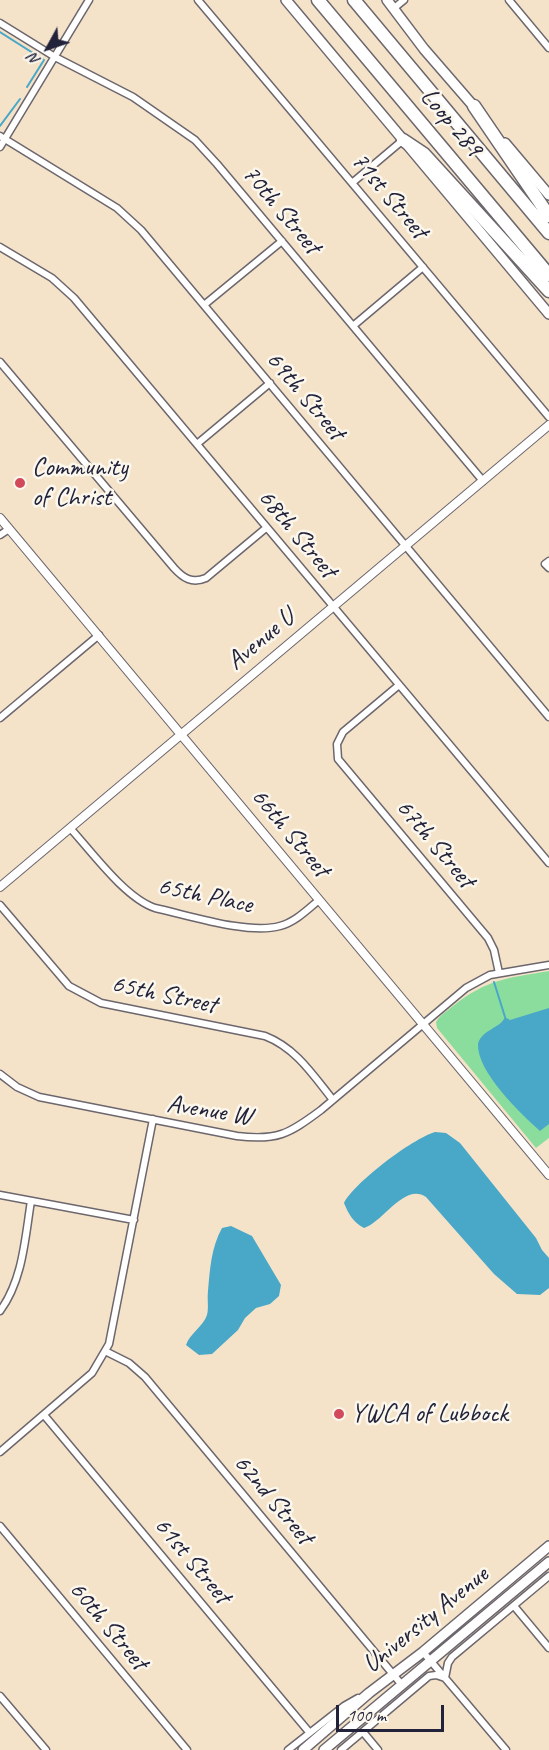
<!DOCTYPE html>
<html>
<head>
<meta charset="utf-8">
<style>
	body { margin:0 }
	#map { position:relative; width:549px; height:1750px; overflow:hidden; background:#f5e3c9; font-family:Caveat,sans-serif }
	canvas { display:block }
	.north { position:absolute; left:18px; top:18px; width:60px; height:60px; -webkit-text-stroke:4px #fbf7ec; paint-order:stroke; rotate:230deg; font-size:16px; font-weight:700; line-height:24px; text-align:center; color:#22223b }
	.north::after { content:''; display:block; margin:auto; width:21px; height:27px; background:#22223b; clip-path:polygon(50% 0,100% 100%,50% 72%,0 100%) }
	.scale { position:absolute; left:336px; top:1705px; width:108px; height:27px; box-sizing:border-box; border:3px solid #22223b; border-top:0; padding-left:8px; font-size:18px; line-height:21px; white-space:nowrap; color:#22223b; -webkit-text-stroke:4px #fbf7ec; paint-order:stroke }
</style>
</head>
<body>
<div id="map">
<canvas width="549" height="1750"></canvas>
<div class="north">N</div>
<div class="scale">100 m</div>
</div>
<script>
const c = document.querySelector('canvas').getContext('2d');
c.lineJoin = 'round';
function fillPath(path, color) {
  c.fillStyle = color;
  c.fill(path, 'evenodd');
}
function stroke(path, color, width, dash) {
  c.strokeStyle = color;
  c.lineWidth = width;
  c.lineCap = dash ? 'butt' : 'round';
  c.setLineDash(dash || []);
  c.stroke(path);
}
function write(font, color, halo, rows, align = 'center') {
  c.font = font + ' Caveat,sans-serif';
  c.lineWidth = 5;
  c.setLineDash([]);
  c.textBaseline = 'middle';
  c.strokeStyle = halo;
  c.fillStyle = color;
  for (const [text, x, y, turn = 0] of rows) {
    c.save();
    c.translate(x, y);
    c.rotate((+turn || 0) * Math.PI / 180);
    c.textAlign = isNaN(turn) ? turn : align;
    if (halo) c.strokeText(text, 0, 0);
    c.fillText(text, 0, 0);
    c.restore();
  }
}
fillPath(new Path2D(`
	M 549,971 L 549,1138 L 536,1148 L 437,1028 L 436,1022 C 440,1015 447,1011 453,1006 C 487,979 508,978 549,971 Z`), '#8bdd9e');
fillPath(new Path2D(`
	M 549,1008 L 549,1124 L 540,1131 C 520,1113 477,1072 478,1044 C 482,1029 500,1029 505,1017 L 510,1020 Z
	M 435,1132 L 446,1133 L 460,1143 L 536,1238 L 542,1250 L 549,1258 L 549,1288 L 540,1295 L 517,1294 L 494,1274 L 426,1197 C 405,1182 383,1222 364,1228 C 353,1222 349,1215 344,1203 C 355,1182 412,1139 435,1132 Z
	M 231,1226 L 252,1236 L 281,1285 L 279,1296 L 270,1304 L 256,1308 L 245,1318 L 238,1330 L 212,1354 L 199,1355 L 186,1345 C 190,1333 203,1327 207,1315 C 209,1308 207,1299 208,1291 C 210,1269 211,1248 222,1228 Z`), '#49a7c8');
stroke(new Path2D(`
	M 0,32 L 44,60 L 27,87
	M 0,126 L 20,99
	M 494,982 L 505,1017`), '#49a7c8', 2);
const minor = new Path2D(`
	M 198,0 L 549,417
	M 509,0 L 549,48
	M 393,9 L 404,0
	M 0,23 L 55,57 L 133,97 L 195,140 L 217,164 L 483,481
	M 0,136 L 117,208 L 141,230 L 549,717
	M 0,147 L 89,0
	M 352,183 L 403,140
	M 0,247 L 52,278 L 74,298 L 549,863
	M 204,305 L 282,241
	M 353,326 L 423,267
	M 0,362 L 174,568 C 183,578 192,584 206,578 L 266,528
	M 197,444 L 270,383
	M 0,535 L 9,529
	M 549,561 L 545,564 L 549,568
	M 399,685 L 343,732 L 337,744 L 338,759 L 488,938 L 494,950 L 499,973
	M 0,718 L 99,635
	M 70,828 C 92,852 125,898 155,908 C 188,915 248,935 280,926 C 295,922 307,910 319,900
	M 0,905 L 69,986 L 101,1003 L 265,1036 C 296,1048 313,1075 333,1100
	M 0,1074 L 17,1087 L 39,1097 L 237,1136 C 277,1141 289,1134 321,1110 L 466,988 L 490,975 L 549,965
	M 0,1195 L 134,1220
	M 0,1311 C 23,1280 25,1238 31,1201
	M 105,1351 L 129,1363 L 145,1377 L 402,1685
	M 44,1415 L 309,1732
	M 0,1452 L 92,1373 L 109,1344 L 153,1119
	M 0,1526 L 187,1750
	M 514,1606 L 549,1648
	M 423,1652 L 506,1750
	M 0,1696 L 46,1750
	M 363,1732 L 378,1750
	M 288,1750 L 344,1706 L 358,1698
	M 341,1750 L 429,1676 L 436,1675 L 445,1678 L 448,1663 L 452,1657 L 549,1576`);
const tertiary = new Path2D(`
	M 0,518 L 549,1175
	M 0,887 L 549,425`);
const secondary = new Path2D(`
	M 286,0 L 549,314
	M 387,0 L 424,49 L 476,109
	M 505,143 L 549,195
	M 303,1750 L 369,1693 L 423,1652 L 549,1546
	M 324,1750 L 549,1562`);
const motorway = new Path2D(`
	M 318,0 L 549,275
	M 354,0 L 549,233
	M 474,106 L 549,216
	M 403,140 L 424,154 L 549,291`);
stroke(minor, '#6c666d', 9);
stroke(tertiary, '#6c666d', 10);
stroke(secondary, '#6c666d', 12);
stroke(motorway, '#6c666d', 15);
stroke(minor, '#fff', 6);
stroke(tertiary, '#fff', 8);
stroke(secondary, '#fff', 9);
stroke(motorway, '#fff', 12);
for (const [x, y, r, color] of [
	[20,483,6,"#d1495b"],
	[339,1414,6,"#d1495b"]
]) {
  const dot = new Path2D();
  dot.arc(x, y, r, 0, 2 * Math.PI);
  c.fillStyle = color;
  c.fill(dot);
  stroke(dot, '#fbf7ec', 2);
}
write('26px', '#22223b', '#fbf7ec', [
	["Loop 289",451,123,50],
	["71st Street",389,196,50],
	["70th Street",281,210,50],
	["69th Street",305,396,50],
	["68th Street",297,534,50],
	["Avenue U",261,640,-40],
	["66th Street",290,833,50],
	["67th Street",435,844,50],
	["65th Place",205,896,12],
	["65th Street",164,995,12],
	["Avenue W",209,1111,9],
	["62nd Street",273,1500,50],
	["61st Street",192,1561,50],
	["University Avenue",426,1620,-39],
	["60th Street",108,1626,50]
]);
write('26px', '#22223b', '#fbf7ec', [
	["Community",32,468],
	["of Christ",32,498],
	["YWCA of Lubbock",351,1414]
], 'left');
</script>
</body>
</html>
